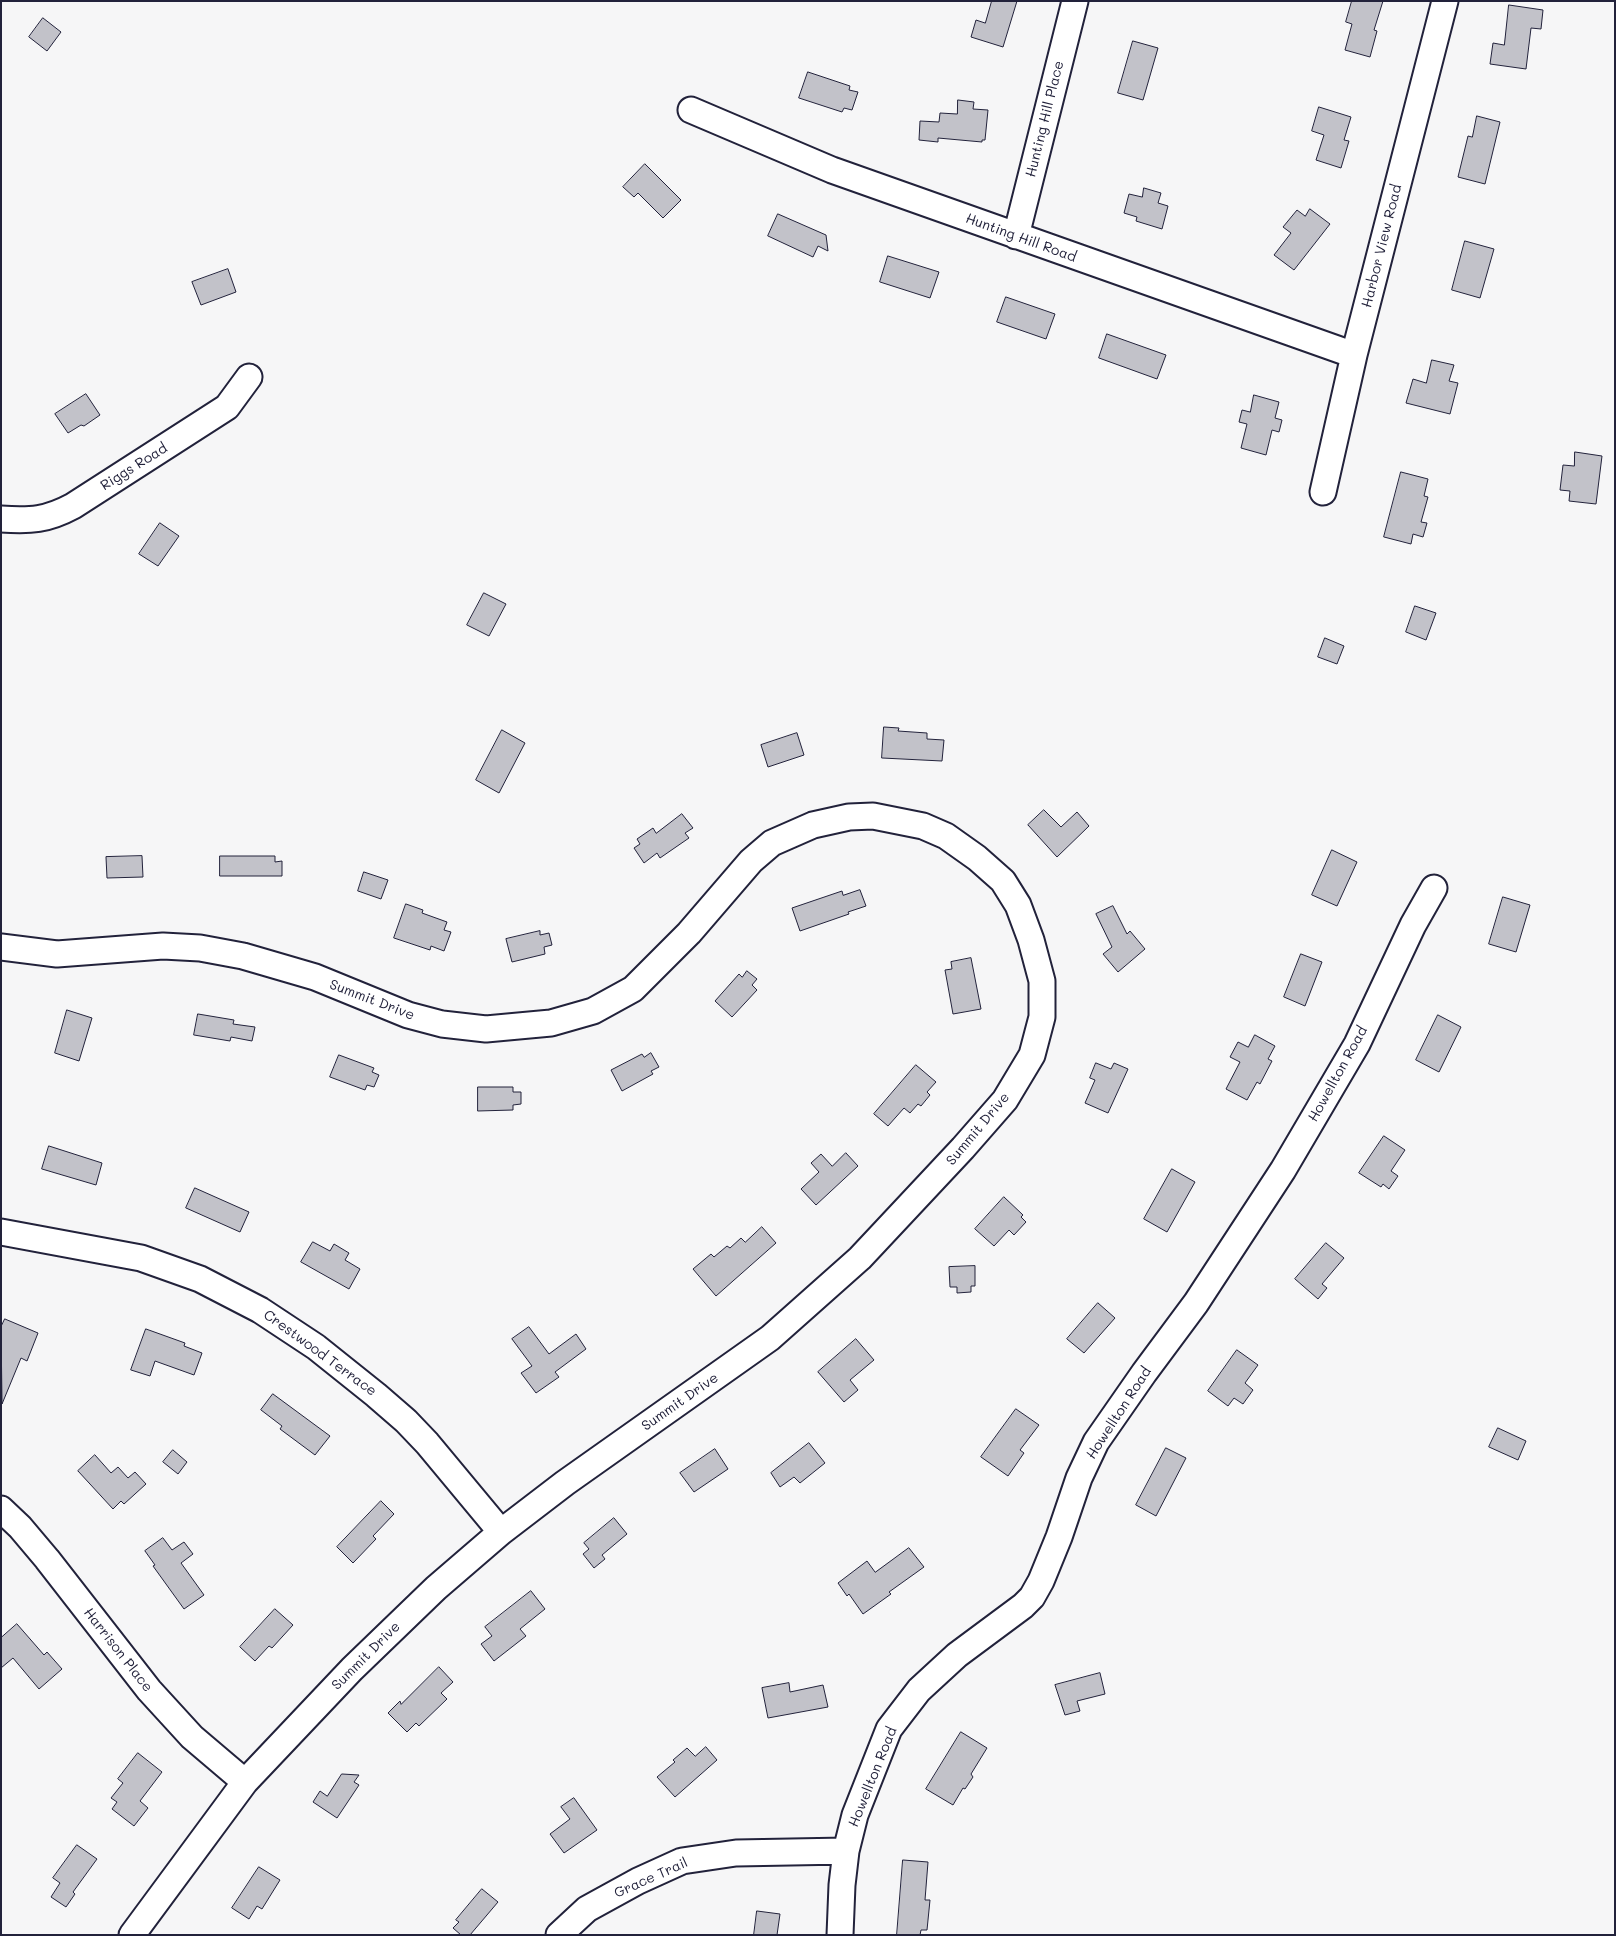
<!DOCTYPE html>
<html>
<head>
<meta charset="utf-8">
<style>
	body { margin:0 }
	#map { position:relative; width:1616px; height:1936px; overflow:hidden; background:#f6f6f7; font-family:Mali,sans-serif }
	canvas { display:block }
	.frame { position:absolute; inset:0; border:2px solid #22223b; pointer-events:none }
</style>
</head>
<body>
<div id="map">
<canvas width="1616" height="1936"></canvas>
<div class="frame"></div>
</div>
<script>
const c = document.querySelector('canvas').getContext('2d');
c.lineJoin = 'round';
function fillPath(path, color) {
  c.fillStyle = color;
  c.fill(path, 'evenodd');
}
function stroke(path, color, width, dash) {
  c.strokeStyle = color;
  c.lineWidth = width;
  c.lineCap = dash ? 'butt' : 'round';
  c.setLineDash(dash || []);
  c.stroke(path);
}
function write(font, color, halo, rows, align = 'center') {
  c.font = font + ' Mali,sans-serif';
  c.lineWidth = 4;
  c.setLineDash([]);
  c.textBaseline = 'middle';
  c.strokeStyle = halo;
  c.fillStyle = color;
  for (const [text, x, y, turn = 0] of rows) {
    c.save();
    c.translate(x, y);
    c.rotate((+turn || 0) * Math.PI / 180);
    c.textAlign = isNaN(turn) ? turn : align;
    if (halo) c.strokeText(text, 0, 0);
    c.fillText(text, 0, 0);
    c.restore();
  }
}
const building = new Path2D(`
	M 992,1 L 1017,1 L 1003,47 L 971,37 L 976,20 L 985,23 Z
	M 1352,1 L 1383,1 L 1374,30 L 1377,31 L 1370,57 L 1345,50 L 1352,24 L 1346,22 Z
	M 1509,5 L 1543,10 L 1541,29 L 1531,28 L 1526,69 L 1490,64 L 1493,43 L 1504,45 Z
	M 43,18 L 61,32 L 47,51 L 29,37 Z
	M 1133,41 L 1158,48 L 1143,100 L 1118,93 Z
	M 808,72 L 850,86 L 849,90 L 858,92 L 852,110 L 844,108 L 842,112 L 799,98 Z
	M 958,100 L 974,102 L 973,109 L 988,110 L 985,140 L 982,140 L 982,142 L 938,138 L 938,142 L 919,140 L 920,121 L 939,122 L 940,113 L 957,114 Z
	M 1319,107 L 1351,117 L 1344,140 L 1349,141 L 1341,168 L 1316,160 L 1324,135 L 1312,131 Z
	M 1477,116 L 1500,122 L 1485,184 L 1458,177 L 1468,136 L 1472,137 Z
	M 645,164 L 681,200 L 663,218 L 638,193 L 634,197 L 623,187 Z
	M 1144,188 L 1161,193 L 1158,203 L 1168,206 L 1162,229 L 1136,221 L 1137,217 L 1124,213 L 1129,194 L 1142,197 Z
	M 1310,209 L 1330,224 L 1294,270 L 1274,255 L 1291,233 L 1283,227 L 1297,210 L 1305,216 Z
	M 778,214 L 826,235 L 828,251 L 818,246 L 813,257 L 768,236 Z
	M 1465,241 L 1494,249 L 1480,298 L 1452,290 Z
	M 888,256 L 939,272 L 930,298 L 880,282 Z
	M 228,269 L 236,292 L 201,305 L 192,282 Z
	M 1006,297 L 1055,314 L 1046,339 L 997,322 Z
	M 1107,334 L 1166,355 L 1157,379 L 1099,358 Z
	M 1432,360 L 1454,365 L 1449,381 L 1458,383 L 1450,414 L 1406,403 L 1413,379 L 1426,383 Z
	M 86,394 L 100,415 L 84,426 L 81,425 L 68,433 L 55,414 Z
	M 1254,395 L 1279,402 L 1275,418 L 1282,420 L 1279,432 L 1272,430 L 1266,455 L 1241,448 L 1247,424 L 1239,422 L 1242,410 L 1250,412 Z
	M 1575,452 L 1602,456 L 1596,504 L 1569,501 L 1570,491 L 1560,490 L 1563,465 L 1574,466 Z
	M 1401,472 L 1428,479 L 1424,496 L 1428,497 L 1421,522 L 1427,523 L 1423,537 L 1413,534 L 1411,544 L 1384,537 Z
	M 160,523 L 179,536 L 158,566 L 139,554 Z
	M 484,593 L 506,604 L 489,636 L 467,625 Z
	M 1415,606 L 1436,613 L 1426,640 L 1406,632 Z
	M 1325,638 L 1344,646 L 1337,664 L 1318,657 Z
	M 884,727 L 899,728 L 898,731 L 927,733 L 927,739 L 944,740 L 942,761 L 882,758 Z
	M 502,730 L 525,743 L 499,793 L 476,780 Z
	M 797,733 L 804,755 L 768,767 L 761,745 Z
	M 1044,810 L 1061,827 L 1077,812 L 1089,826 L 1057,857 L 1028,825 Z
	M 682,814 L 693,828 L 685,833 L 689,838 L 660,858 L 657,853 L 644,863 L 634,848 L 640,844 L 637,839 L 653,828 L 656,833 Z
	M 1332,850 L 1357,862 L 1337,906 L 1312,895 Z
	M 142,856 L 143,877 L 107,878 L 106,857 Z
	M 220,856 L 275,856 L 275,862 L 282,861 L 282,876 L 220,876 Z
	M 364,872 L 388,880 L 381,899 L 358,891 Z
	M 860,890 L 866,906 L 848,912 L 849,914 L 800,931 L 792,908 L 842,891 L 843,895 Z
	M 1503,897 L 1530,905 L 1516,952 L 1489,944 Z
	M 406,904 L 423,910 L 422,913 L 447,922 L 444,930 L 451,932 L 444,951 L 431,946 L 430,950 L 394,938 Z
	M 1113,906 L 1127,934 L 1130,931 L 1145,949 L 1118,972 L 1103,954 L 1112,947 L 1096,914 Z
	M 540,931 L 540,935 L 549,933 L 552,945 L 544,947 L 545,954 L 512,962 L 506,939 Z
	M 1301,954 L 1322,962 L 1305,1006 L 1284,997 Z
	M 971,958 L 981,1009 L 953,1014 L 945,970 L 952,969 L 951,962 Z
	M 747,971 L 757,979 L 752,985 L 757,990 L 732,1017 L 715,1001 L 739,974 L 742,977 Z
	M 67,1010 L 92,1018 L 79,1061 L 55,1053 Z
	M 198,1014 L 234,1020 L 233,1024 L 255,1027 L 252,1041 L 231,1037 L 230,1041 L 194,1035 Z
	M 1438,1015 L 1461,1027 L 1439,1072 L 1416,1060 Z
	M 1255,1035 L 1275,1046 L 1268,1059 L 1272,1061 L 1260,1084 L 1257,1082 L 1247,1100 L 1226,1089 L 1240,1062 L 1230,1057 L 1238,1042 L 1248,1047 Z
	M 651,1053 L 659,1067 L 651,1071 L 653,1074 L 622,1091 L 611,1070 L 642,1054 L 644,1057 Z
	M 339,1055 L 374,1068 L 372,1072 L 379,1075 L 374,1087 L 367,1085 L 365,1090 L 330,1077 Z
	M 1096,1063 L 1111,1069 L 1114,1063 L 1128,1069 L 1108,1113 L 1085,1103 L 1095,1080 L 1090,1078 Z
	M 916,1065 L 936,1082 L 927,1092 L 930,1095 L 921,1106 L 918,1104 L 910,1113 L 904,1108 L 888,1126 L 874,1114 Z
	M 478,1087 L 513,1087 L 513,1092 L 521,1092 L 521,1104 L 513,1105 L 513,1110 L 478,1111 Z
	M 1384,1136 L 1405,1150 L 1391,1171 L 1398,1176 L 1389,1189 L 1383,1184 L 1381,1187 L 1359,1173 Z
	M 49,1146 L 102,1163 L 96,1185 L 42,1169 Z
	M 846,1153 L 858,1166 L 816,1205 L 801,1189 L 819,1172 L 811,1163 L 821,1154 L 832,1166 Z
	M 1172,1169 L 1195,1182 L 1167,1232 L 1144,1219 Z
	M 195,1188 L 249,1212 L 240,1232 L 186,1208 Z
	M 1004,1197 L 1023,1215 L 1021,1217 L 1026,1222 L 1014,1235 L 1009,1230 L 994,1246 L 975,1229 Z
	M 762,1227 L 776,1243 L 716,1296 L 693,1269 L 711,1254 L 714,1257 L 727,1246 L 730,1248 L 741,1238 L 745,1242 Z
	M 313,1242 L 330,1251 L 334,1244 L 349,1253 L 345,1260 L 360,1269 L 349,1289 L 301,1262 Z
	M 1326,1243 L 1344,1258 L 1322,1284 L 1327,1288 L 1318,1299 L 1295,1279 Z
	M 975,1266 L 975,1286 L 971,1286 L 971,1292 L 957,1293 L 957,1287 L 950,1287 L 949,1267 Z
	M 1098,1303 L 1115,1318 L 1084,1353 L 1067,1339 Z
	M 5,1319 L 38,1333 L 27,1361 L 21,1358 L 2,1404 L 1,1327 Z
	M 529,1327 L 549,1354 L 576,1334 L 586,1349 L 555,1372 L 559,1377 L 536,1393 L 521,1373 L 532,1366 L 512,1339 Z
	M 146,1329 L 185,1343 L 184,1346 L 202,1353 L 194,1375 L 155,1361 L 150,1376 L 131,1370 Z
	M 856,1339 L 874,1360 L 850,1380 L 858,1390 L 844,1402 L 818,1372 Z
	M 1237,1350 L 1258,1365 L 1245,1383 L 1253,1390 L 1243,1404 L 1234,1398 L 1228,1406 L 1208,1391 Z
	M 273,1394 L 330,1436 L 315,1455 L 280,1429 L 282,1426 L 261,1410 Z
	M 1016,1409 L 1039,1425 L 1020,1450 L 1024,1453 L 1008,1476 L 981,1457 Z
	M 1498,1428 L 1526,1441 L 1518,1460 L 1489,1447 Z
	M 809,1443 L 825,1463 L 800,1483 L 794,1477 L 780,1487 L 771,1473 Z
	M 1166,1448 L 1186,1458 L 1156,1516 L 1136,1505 Z
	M 715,1449 L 728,1469 L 694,1492 L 680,1473 Z
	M 173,1450 L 187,1462 L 178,1474 L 163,1462 Z
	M 95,1455 L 111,1473 L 118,1467 L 128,1478 L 135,1472 L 146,1484 L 124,1504 L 121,1501 L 113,1509 L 78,1471 Z
	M 381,1501 L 394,1514 L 373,1536 L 376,1539 L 353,1563 L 337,1547 Z
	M 614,1518 L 627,1534 L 602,1555 L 605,1559 L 594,1568 L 583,1554 L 589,1549 L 584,1543 Z
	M 163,1538 L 172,1550 L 184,1542 L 193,1554 L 181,1563 L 204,1595 L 184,1609 L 153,1566 L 155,1565 L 145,1551 Z
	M 909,1548 L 924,1567 L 889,1592 L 891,1594 L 863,1614 L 849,1594 L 847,1596 L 838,1583 L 867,1561 L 875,1572 Z
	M 531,1591 L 545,1609 L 520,1629 L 526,1636 L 494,1661 L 481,1644 L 492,1636 L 485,1627 Z
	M 275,1609 L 293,1625 L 272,1648 L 269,1646 L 255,1661 L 240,1647 Z
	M 17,1624 L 44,1655 L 47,1652 L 62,1669 L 39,1689 L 13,1658 L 1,1668 L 1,1638 Z
	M 439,1667 L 453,1682 L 441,1693 L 447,1699 L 419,1726 L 416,1723 L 407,1732 L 388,1713 L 400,1701 L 401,1704 Z
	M 1100,1673 L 1105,1694 L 1077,1701 L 1080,1711 L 1065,1715 L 1055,1685 Z
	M 789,1683 L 790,1692 L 823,1685 L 828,1707 L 768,1718 L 762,1688 Z
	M 961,1732 L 987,1748 L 971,1774 L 973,1777 L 965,1789 L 963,1788 L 953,1805 L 926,1789 Z
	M 706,1747 L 717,1760 L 675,1797 L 657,1777 L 675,1762 L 673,1760 L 687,1748 L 695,1756 Z
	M 138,1753 L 162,1772 L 140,1801 L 148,1808 L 134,1826 L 112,1809 L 117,1802 L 111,1798 L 123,1783 L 118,1779 Z
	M 342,1774 L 359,1775 L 354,1782 L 359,1785 L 337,1818 L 313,1802 L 320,1791 L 327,1796 Z
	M 574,1798 L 597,1830 L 564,1853 L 550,1834 L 570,1819 L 561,1807 Z
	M 77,1845 L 97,1859 L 73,1892 L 75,1894 L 66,1907 L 51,1897 L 60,1883 L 53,1878 Z
	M 903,1860 L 928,1862 L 925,1900 L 930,1900 L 927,1930 L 921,1930 L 920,1935 L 897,1935 Z
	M 259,1867 L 280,1880 L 262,1909 L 257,1906 L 249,1919 L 232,1908 Z
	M 482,1889 L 498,1902 L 470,1935 L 461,1935 L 453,1928 L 459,1922 L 456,1920 Z
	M 757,1911 L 780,1914 L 777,1935 L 754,1935 Z`);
fillPath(building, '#c2c2c9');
stroke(building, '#22223b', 1);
const minor = new Path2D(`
	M 691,110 L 832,170 L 1354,355
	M 1016,236 L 1075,1
	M 1323,492 L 1354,355 L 1445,1
	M 1,519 C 31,521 47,520 73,506 L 227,407 L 249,377
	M 1,947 L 57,954 L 163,946 L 200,948 L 243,956 L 315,977 L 408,1015 L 442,1024 L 486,1029 L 551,1023 L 593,1011 L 633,989 L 689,933 L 751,861 L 772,843 L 813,825 L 849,817 L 873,816 L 923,826 L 946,836 L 977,858 L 1003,881 L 1018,905 L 1031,940 L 1042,981 L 1042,1017 L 1032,1055 L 1005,1100 L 963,1148 L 860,1258 L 770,1338 L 565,1483 L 501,1532 L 436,1588 L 352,1669 L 245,1782 L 132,1935
	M 1,1232 L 141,1258 L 200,1279 L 260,1310 L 316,1347 L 376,1395 L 406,1421 L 427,1443 L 501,1532
	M 1,1509 L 20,1527 L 47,1559 L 149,1690 L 192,1737 L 245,1782
	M 559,1935 L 587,1909 L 638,1881 L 682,1861 L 736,1853 L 846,1851
	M 840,1935 L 842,1885 L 846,1851 L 855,1815 L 889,1729 L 919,1690 L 957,1655 L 1023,1606 L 1032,1597 L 1041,1581 L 1059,1537 L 1079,1478 L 1096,1442 L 1144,1373 L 1196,1303 L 1283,1170 L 1357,1044 L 1413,925 L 1434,888`);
stroke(minor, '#22223b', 29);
stroke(minor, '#fff', 25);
write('14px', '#22223b', '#fff', [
	["Hunting Hill Place",1045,119,-76],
	["Hunting Hill Road",1021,238,20],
	["Harbor View Road",1382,246,-76],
	["Riggs Road",134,467,-32],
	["Summit Drive",372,1000,21],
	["Howellton Road",1338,1074,-61],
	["Summit Drive",978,1129,-50],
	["Crestwood Terrace",320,1353,36],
	["Summit Drive",680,1402,-35],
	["Howellton Road",1119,1413,-57],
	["Harrison Place",118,1650,52],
	["Summit Drive",366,1656,-45],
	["Howellton Road",873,1777,-68],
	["Grace Trail",651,1878,-24]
]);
</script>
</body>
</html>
